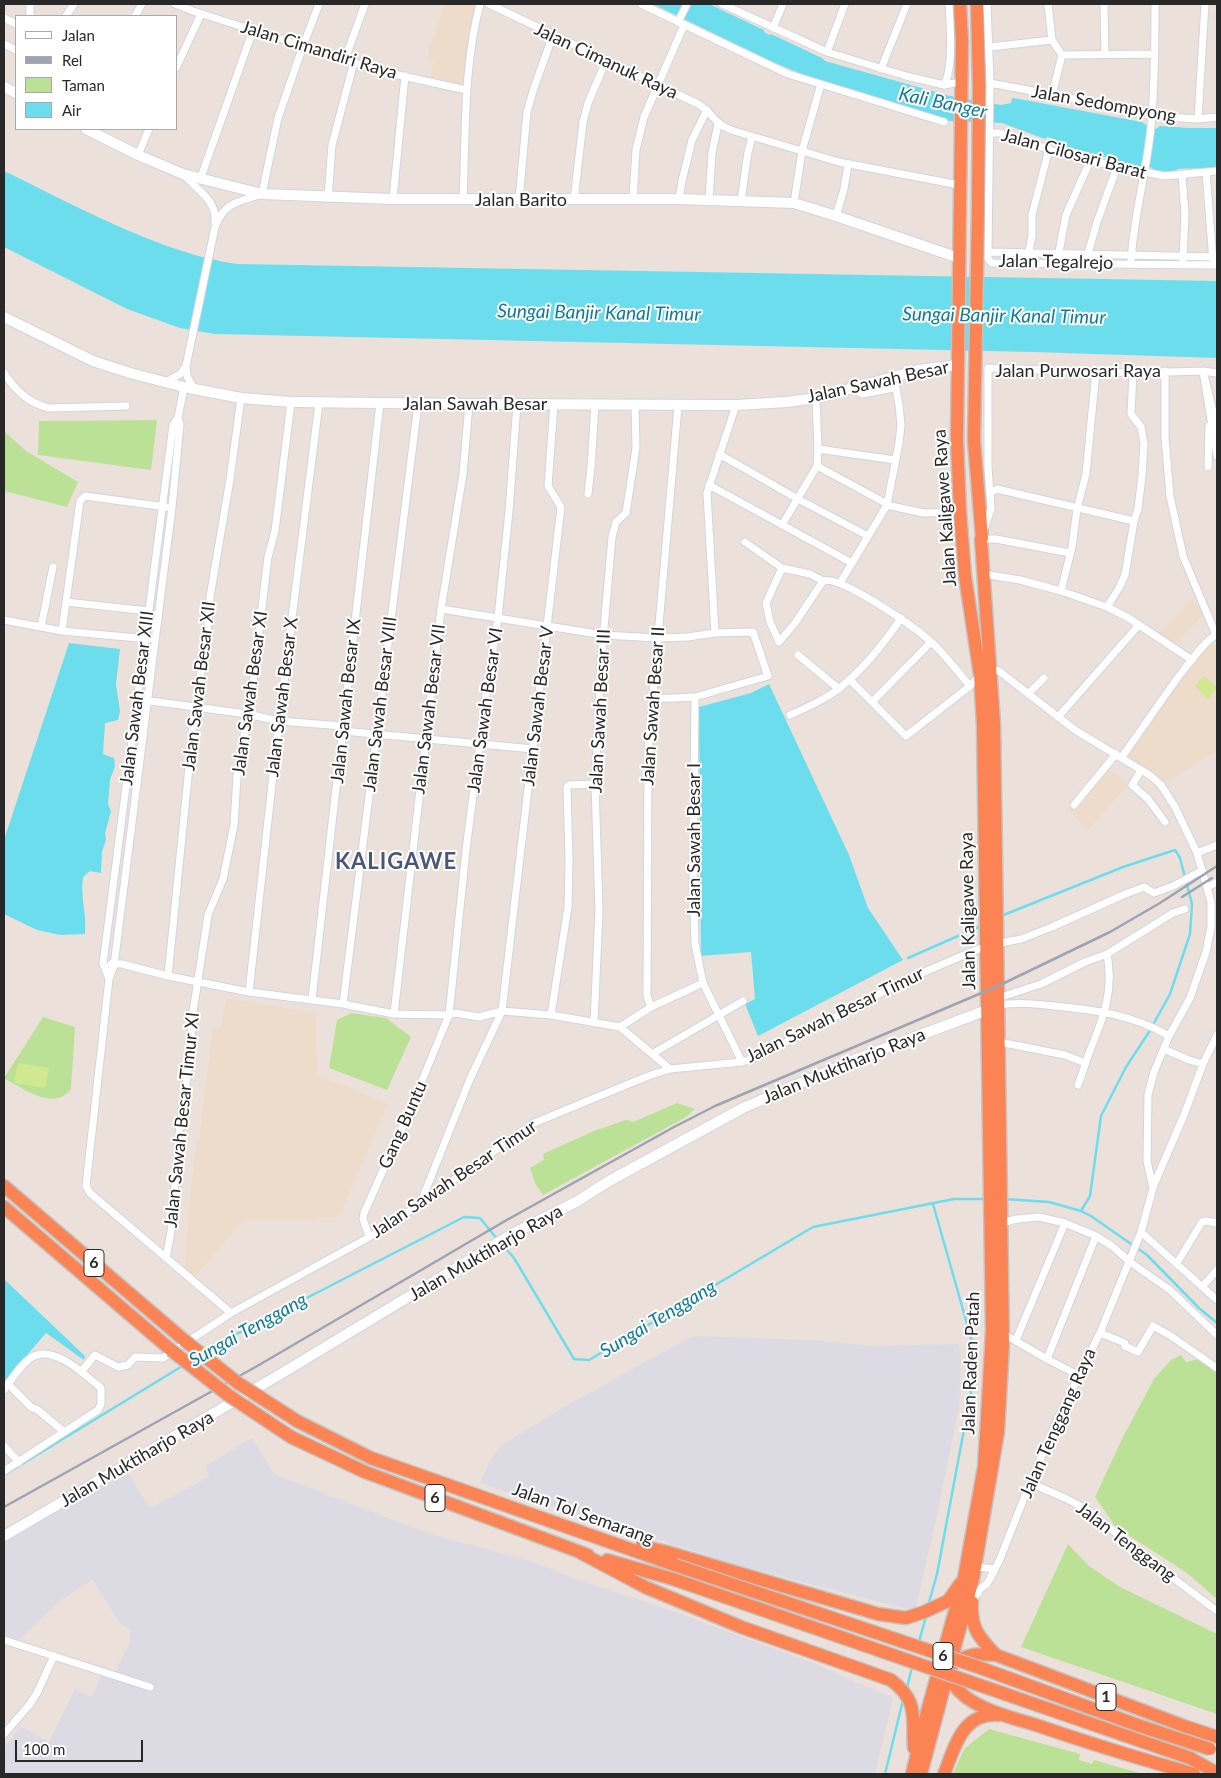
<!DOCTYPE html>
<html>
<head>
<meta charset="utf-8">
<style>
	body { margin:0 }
	#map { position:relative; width:1221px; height:1778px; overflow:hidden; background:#ebe1da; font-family:Lato,sans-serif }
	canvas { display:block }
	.frame { position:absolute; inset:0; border:5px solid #282828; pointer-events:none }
	.legend { position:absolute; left:15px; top:15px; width:162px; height:115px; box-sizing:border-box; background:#fff; border:1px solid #a9a9a9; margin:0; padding:6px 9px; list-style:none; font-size:15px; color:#282828 }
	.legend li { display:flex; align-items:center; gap:10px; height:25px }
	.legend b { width:25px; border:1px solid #a9a9a9 }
	.scale { position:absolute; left:15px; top:1740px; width:128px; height:22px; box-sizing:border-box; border:2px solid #282828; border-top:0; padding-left:6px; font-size:15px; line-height:18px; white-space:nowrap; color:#282828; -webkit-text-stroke:4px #fff; paint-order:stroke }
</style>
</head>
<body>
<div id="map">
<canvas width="1221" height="1778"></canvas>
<div class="frame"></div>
<ul class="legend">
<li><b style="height:6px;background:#fff"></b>Jalan</li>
<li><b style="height:6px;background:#9da3b2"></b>Rel</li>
<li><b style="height:14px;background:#bbe196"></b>Taman</li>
<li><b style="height:14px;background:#6cdded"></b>Air</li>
</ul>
<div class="scale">100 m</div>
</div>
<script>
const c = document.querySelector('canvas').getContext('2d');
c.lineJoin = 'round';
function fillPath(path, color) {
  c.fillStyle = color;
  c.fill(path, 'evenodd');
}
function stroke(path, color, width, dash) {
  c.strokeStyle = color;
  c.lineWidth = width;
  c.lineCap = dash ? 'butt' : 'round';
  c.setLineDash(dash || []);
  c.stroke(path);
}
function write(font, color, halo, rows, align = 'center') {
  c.font = font + ' Lato,sans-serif';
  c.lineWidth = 4;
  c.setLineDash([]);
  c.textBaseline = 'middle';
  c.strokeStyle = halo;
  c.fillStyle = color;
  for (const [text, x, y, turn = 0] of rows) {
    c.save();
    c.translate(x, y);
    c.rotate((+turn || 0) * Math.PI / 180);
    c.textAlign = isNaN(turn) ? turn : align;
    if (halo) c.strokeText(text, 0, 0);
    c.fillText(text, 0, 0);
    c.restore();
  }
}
fillPath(new Path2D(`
	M 692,1336 L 810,1340 L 872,1346 L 959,1344 L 961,1357 L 959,1408 L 935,1524 L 915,1611 L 746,1567 L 493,1488 L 480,1483 L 489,1463 L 502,1445 L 554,1413 Z
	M 252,1438 L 274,1474 L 427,1533 L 534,1562 L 570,1577 L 661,1607 L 813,1663 L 893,1698 L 875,1774 L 4,1774 L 4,1746 L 11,1741 L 19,1726 L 49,1742 L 75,1689 L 92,1697 L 101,1676 L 112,1679 L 131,1639 L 129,1636 L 131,1631 L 118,1621 L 93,1579 L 58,1602 L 18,1641 L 4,1637 L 4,1543 L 124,1472 L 127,1472 L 150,1508 L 209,1477 L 206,1466 Z`), '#dcdae3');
fillPath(new Path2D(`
	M 444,4 L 476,4 L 472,21 L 464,85 L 430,79 L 434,60 L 428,58 L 429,48 L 440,19 Z
	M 1193,598 L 1204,614 L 1174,645 L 1159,634 Z
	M 1209,641 L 1217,647 L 1217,751 L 1162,785 L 1123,757 Z
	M 1107,768 L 1128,784 L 1089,830 L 1069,811 Z
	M 226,998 L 316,1013 L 317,1077 L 326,1078 L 388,1104 L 339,1217 L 316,1218 L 314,1220 L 243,1220 L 195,1277 L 184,1268 L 192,1179 L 197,1141 L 199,1140 L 213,1028 L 214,1026 L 221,1028 Z`), '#ecdcc9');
fillPath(new Path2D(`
	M 157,420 L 151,470 L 38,455 L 39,421 Z
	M 4,431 L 26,451 L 78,482 L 67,507 L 4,491 Z
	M 351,1013 L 386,1018 L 411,1037 L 387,1090 L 329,1068 L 337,1020 Z
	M 43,1017 L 75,1027 L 71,1089 C 54,1112 22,1088 4,1078 Z
	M 677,1103 L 695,1109 L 686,1117 L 543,1195 L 535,1183 L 530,1168 L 544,1160 L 543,1154 L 594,1131 L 626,1120 L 633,1122 Z
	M 1181,1355 L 1186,1362 L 1199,1359 L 1217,1371 L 1217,1599 L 1187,1573 L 1116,1527 L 1095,1497 L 1122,1439 L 1154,1379 L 1171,1360 Z
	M 1068,1544 L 1089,1566 L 1120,1587 L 1217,1634 L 1217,1714 L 1021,1647 Z
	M 989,1729 L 1080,1754 L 1079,1760 L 1092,1764 L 1094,1760 L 1143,1774 L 953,1774 L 964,1749 Z`), '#bbe196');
fillPath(new Path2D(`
	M 1204,676 L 1217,688 L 1208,699 L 1195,686 Z
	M 18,1063 L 49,1068 L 45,1088 L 14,1083 Z`), '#d0e991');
fillPath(new Path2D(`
	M 653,4 L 709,4 L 764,30 L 764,32 L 769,35 L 771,34 L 822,58 L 825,61 L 950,96 L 1001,105 L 1011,103 L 1012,98 L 1019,99 L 1142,122 L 1149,127 L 1156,129 L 1160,126 L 1189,128 L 1217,128 L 1217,167 C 1204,169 1191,168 1177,169 L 1176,171 C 1169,171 1159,172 1153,169 C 1150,167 1148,165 1145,165 L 1141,168 L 1121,164 L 1116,160 L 1057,144 L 1054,139 L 1047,137 L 1045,139 L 1002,123 L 950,121 L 826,84 L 775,63 Z
	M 4,171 C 58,197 111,226 167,246 C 191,254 213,261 238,264 L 1217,281 L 1217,358 L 1034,352 L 215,334 L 180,328 L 127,309 L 4,247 Z
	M 69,643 L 120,649 L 116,684 L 120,711 L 118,720 L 105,723 L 103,754 L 114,758 L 115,766 L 110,780 L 108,804 L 111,811 L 105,834 L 106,840 L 102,852 L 101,873 L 90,871 L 83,877 C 80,897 87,915 85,934 L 60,935 L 37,930 L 4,914 L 4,840 Z
	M 769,684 L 849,855 L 868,908 L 903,960 L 758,1036 L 745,1004 L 755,999 L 751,952 L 701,956 L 699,707 L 751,693 Z
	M 4,1279 L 85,1356 L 84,1360 L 46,1333 L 4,1382 Z`), '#6cdded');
stroke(new Path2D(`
	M 1001,916 L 1123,867 L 1175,850 L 1180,858 L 1192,904 L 1190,934 L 1170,994 L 1149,1032 L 1126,1067 L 1101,1116 L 1090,1196 L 1081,1211
	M 908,958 L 983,925
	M 1005,1199 L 1049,1202 L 1081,1211 L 1091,1216 L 1147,1255 L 1199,1308 L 1217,1323
	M 501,1243 L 514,1258 L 574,1359 L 589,1360 L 813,1227 L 954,1199 L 985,1199
	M 205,1352 L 225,1340 L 464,1217 L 480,1218 L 497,1239
	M 4,1475 L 184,1365
	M 928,1606 L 937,1574 L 971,1392 L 973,1345 L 933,1204
	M 919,1642 L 926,1616
	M 907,1688 L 912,1667
	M 885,1774 L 903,1700`), '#6cdded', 2.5);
const street = new Path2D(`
	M 175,4 L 193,11 L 380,71 L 466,90
	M 489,4 L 698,104 C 713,113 713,123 731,130 L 839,162 L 959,185
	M 641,4 L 788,74 L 944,122
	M 722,4 L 827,52 L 906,76 L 944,85 L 961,82
	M 987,4 L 990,83 L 988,259 L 992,263 L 1217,265
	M 1048,4 L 1052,40 L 1062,55 L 1155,54
	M 1104,4 L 1105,54
	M 30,16 L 30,4
	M 66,16 L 74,4
	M 135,16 L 142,4
	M 4,18 L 16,24
	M 678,22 L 687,4
	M 773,28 L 783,4
	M 4,44 L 16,50
	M 990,47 L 1052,40
	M 827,52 L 845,4
	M 345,59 L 365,4
	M 176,68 L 201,14
	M 881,69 L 907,4
	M 990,83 L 1090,102 L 1152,116 L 1198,119 L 1217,117
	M 944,85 C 954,67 950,24 949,4
	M 1052,95 L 1062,55
	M 1198,119 L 1205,4
	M 990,133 L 1000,133 L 1068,156 L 1164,176 L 1217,171
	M 138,155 L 149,129
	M 1206,172 L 1213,261
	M 184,175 C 197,190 217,200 215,222
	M 1182,176 L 1185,214 L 1183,260
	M 200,180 L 253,30
	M 328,198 L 332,145 L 354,62
	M 393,199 L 405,76
	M 463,199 C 466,133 463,68 480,4
	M 633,199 L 636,150 L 644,117 L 684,25
	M 679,199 L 682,181 L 692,140 L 707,110
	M 519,200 L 527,112 L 534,88 L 553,35
	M 574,200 L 583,122 L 588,103 L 606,61
	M 709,200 L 712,153 L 718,124
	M 741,201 L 748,152 L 752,137
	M 794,203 L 802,151 L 821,84
	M 836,216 L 844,189 L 848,164
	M 988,252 L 1217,257
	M 1028,256 L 1032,236 L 1032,215 L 1049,149
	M 1058,257 L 1066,215 L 1090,161
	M 1087,257 L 1097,222 L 1117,167
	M 1131,263 C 1133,217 1147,172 1151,126 C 1155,86 1155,45 1155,4
	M 1165,371 L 1165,438 L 1170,496 L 1183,556 L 1216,635
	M 4,373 C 15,390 30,404 49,408 L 126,406
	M 166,382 L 180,374 L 186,366
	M 194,389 L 187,376 L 186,366 L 215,227 C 224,202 238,202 262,194 L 278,118 L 303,46 L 319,4
	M 178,418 L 180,424 L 172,507 L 114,965 L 109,979 L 86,1186 L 90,1193 L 231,1313 L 384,1229 L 534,1123 L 648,1076 L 670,1069 L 742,1062 L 757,1057 L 908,979 L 971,952 L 990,945 L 1021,939 L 1052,927 L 1123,895 L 1144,887 L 1154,893 L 1173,886 L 1201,871
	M 1217,428 L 1203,371 L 1217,456
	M 818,449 L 895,460
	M 719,454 L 798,499 L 868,536
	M 817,466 L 891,506 L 924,513 L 960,512
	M 1208,467 L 1209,426
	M 709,485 L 852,563
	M 990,493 L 997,489 L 1134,521
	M 588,494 L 591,467 L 595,404
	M 782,525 L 817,466 L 818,449 L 816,398
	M 984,530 L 991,509 L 988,467 L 988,368 L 1135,373 L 1203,371 L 1217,373
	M 981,539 L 996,539 L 1070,553
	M 745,542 L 782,568 L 810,574 L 823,581
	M 782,568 L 766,603 L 770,622 L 779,642 L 795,623 L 823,581 C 839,574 914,627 929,640 C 944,653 957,671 970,686 L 979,676
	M 983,574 L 1020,580 L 1061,591 L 1107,607 L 1127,617 L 1192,660
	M 840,583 L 887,505 L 899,443 L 901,425 L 899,405 L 896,388 L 888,389 L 863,394 L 853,389
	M 1061,591 L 1072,547 L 1077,509 L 1086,474 L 1096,371
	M 66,602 L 148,611
	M 1107,607 L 1119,588 L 1125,575 L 1134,521 L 1138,509 L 1142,476 L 1144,444 L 1141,427 L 1131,414 L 1133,372 L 1135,373
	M 441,609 L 604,635 L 657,638 L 688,637 L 715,633 L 753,632 L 768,676 L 695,697 L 652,699
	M 4,620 L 62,631 L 149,639
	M 41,627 L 53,567
	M 62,631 L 80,501 L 85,496 L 166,507
	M 715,633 L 707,493 L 736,405
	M 798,655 L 839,689
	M 850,680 L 906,736 L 970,686
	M 1028,694 L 1044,678
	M 695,697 L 693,884 L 695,944 L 703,983 L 742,1062
	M 143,700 L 247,714 L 279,721 L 343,726
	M 872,702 L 931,642
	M 790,715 C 808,707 826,699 841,687 C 863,669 885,642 901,618
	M 1058,717 L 1138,626
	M 343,731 L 533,749
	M 1121,758 C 1143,728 1163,697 1185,668 C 1195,656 1204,642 1217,634
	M 1141,770 L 1132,785 L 1148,799 L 1165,822
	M 1074,805 L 1116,754
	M 1197,853 L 1217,845
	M 1208,887 L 1217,882
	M 111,964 L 122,964 L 168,976 L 249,992 L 343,1004 L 394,1014 L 449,1015 L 456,1013 L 479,1017 L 502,1011 L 551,1015 L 620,1027 L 670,1069
	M 168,976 L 193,727 L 209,615 L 210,597 L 230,479 L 241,398
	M 109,979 L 103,963 L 104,956 L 173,425 L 178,418 L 184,387
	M 249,992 L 279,721 L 319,403
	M 998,998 L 1041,984 L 1085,962 L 1107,954 L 1173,913 L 1185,909
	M 312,999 L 380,403
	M 343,1004 L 418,404
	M 998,1005 C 1017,1002 1036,1004 1055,1006 C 1095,1010 1134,1015 1169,1036
	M 651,1007 L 647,996 L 648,752 L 678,406
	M 394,1014 L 441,609 L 463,474 L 469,404
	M 551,1015 L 568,907 L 569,859 L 567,787 L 569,785 L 595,784
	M 594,1023 L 599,911 L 595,784 L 601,662 L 612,537 L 616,522 L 626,513 L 636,448 L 635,405
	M 620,1027 L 651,1007 L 703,983
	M 999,1042 L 1065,1055 L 1085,1063
	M 1164,1049 L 1189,1060 L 1203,1064
	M 652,1054 L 743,1001
	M 1078,1085 C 1083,1073 1086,1060 1091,1048 C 1104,1016 1114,989 1107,954
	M 1153,1187 L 1184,1115 L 1203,1064 L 1217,1035
	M 421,1202 L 470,1079 L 502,1011 L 561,507 L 548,486 L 554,404
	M 1001,1223 L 1017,1219 L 1039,1217 L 1065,1223 L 1096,1236 L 1112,1246 L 1130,1262 L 1170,1290 L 1217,1335
	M 1141,1232 L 1217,1300
	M 369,1236 L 363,1219 L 364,1213 L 410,1110 L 449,1015 L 466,850 L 487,687 L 498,618 L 509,511 L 517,404
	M 166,1258 L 171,1232 L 180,1123 L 188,1070 L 193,1012 L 208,915 L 223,879 L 234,825 L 237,777 L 253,682 L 268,557 L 275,531 L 291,402
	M 1177,1263 L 1202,1222 L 1206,1221 L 1217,1223
	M 1202,1287 L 1217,1270
	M 1002,1333 L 1047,1359 L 1078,1375
	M 1100,1333 L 1125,1343 L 1125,1346 L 1138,1352 L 1153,1326 L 1171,1336 L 1217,1368
	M 1016,1340 L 1065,1223
	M 1047,1359 L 1096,1236
	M 81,1372 L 95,1355 L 118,1367 L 128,1365 L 135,1357 L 163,1358 L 231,1313
	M 8,1384 L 31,1407 L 38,1410 L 63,1431
	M 4,1390 C 12,1379 20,1365 32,1357 C 54,1344 85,1375 101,1388 L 101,1404 L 98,1410 L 4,1471
	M 4,1446 L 19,1462
	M 1030,1483 L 1065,1498 L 1088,1510 L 1145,1557 L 1217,1611
	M 976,1567 L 995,1569 L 1000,1559 L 1030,1483 L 1060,1414 L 1100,1333 L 1141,1232 L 1153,1188 L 1147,1161 L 1148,1095 L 1154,1072 L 1169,1036 L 1190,998 L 1206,952 L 1211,927 L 1211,902 L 1197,853 L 1175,807 L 1161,785 L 1151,776 L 1075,730 L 999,671 L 990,669 L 988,670
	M 972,1601 L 981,1588 L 987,1584 L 995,1569
	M 4,1640 L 150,1687
	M 4,1734 L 30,1704 L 37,1693 L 54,1656`);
const secondary = new Path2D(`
	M 4,87 L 16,93
	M 86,129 L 138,155 L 183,174 L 262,194 L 393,199 L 679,199 L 794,203 L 836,216 L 959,258
	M 4,317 L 93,361 L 130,373 L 184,387 L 241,398 L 291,402 L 469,404 L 736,405 L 787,402 L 816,398 L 919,370 L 957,365
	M 4,1536 L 279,1375 L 514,1233 L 576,1202 L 609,1181 L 743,1108 L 854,1060 L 987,1010`);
const highway = new Path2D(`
	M 4,1186 L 184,1340
	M 4,1207 L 171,1350
	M 297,1421 L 371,1458 L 675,1565
	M 291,1437 L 365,1472 L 588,1555
	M 642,1546 L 667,1552 L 878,1614 L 906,1618 L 924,1612 L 948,1601 L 960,1584
	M 581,1553 L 645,1587 L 741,1627 L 891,1680 C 919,1701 912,1717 914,1748
	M 607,1560 L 673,1579
	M 972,1602 C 970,1627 979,1638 996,1655
	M 952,1663 C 970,1654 976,1653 996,1655 L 1184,1726 L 1217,1737
	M 951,1670 C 952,1678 953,1685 959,1691 C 976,1709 1012,1718 1036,1725 C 1088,1743 1141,1759 1194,1774
	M 1190,1758 L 1217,1773
	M 912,1774 L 927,1712 L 964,1578 L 984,1467 L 987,1420 L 992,1331 L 983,725 L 980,675 L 965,576 L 960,512 L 957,440 L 962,42 L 960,4
	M 921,1774 L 973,1579 L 998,1432 L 1003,1344 L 994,724 L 981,539 L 982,538 L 974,441 L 978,211 L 979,87 L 977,4
	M 944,1774 C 955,1747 962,1712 999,1715`);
stroke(street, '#cfd5e1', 9);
stroke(secondary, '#cfd5e1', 12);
stroke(highway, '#c3c3c3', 15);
stroke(street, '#fff', 7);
stroke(secondary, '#fff', 10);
stroke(highway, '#fc8353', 12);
stroke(new Path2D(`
	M 1182,897 L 1212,878
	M 4,1507 L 259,1365 L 505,1221 L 674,1127 L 715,1106 L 998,986 L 1110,932 L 1160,903 L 1217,866`), '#9da3b2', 2.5);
const highwayBridge = new Path2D(`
	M 184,1340 L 238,1383 L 297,1421
	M 171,1350 L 228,1395 L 291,1437
	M 675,1565 L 978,1667 L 1140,1726 L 1210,1749
	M 673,1579 L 1190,1758`);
stroke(highwayBridge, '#c3c3c3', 15, []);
stroke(highwayBridge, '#fc8353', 12);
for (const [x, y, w] of [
	[94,1263,20],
	[435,1498,20],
	[943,1656,20],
	[1106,1697,20]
]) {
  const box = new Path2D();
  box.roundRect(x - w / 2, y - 13.5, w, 27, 4);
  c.fillStyle = '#fff';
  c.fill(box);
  stroke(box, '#282828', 1);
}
write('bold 16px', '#282828', null, [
	["6",94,1263],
	["6",435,1498],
	["6",943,1656],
	["1",1106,1697]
]);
write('18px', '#282828', '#fff', [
	["Jalan Cimandiri Raya",319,50,17],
	["Jalan Cimanuk Raya",606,61,25],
	["Jalan Sedompyong",1104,104,10],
	["Jalan Cilosari Barat",1074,154,15],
	["Jalan Barito",521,200],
	["Jalan Tegalrejo",1056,262,1],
	["Jalan Purwosari Raya",1078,371],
	["Jalan Sawah Besar",878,382,-12],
	["Jalan Sawah Besar",475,404],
	["Jalan Kaligawe Raya",945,508,-94],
	["Jalan Sawah Besar XII",199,686,-83],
	["Jalan Sawah Besar XI",250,693,-82],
	["Jalan Sawah Besar X",282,697,-83],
	["Jalan Sawah Besar XIII",137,698,-83],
	["Jalan Sawah Besar IX",346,701,-84],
	["Jalan Sawah Besar VIII",380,704,-83],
	["Jalan Sawah Besar V",538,706,-83],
	["Jalan Sawah Besar II",653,706,-86],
	["Jalan Sawah Besar VII",429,709,-83],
	["Jalan Sawah Besar VI",485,710,-82],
	["Jalan Sawah Besar III",600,711,-87],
	["Jalan Sawah Besar I",694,840,-90],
	["Jalan Kaligawe Raya",968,911,-91],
	["Jalan Sawah Besar Timur",835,1015,-26],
	["Jalan Muktiharjo Raya",844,1066,-22],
	["Jalan Sawah Besar Timur XI",182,1120,-84],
	["Gang Buntu",403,1125,-66],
	["Jalan Sawah Besar Timur",454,1179,-34],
	["Jalan Muktiharjo Raya",486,1253,-30],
	["Jalan Raden Patah",971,1363,-88],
	["Jalan Tenggang Raya",1058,1423,-66],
	["Jalan Muktiharjo Raya",137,1459,-30],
	["Jalan Tol Semarang",583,1514,20],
	["Jalan Tenggang",1126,1542,37]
]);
write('italic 19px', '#0e7b96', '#fff', [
	["Kali Banger",943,103,12],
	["Sungai Banjir Kanal Timur",599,313,1],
	["Sungai Banjir Kanal Timur",1004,316,1],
	["Sungai Tenggang",658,1319,-31],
	["Sungai Tenggang",248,1330,-29]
]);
c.letterSpacing = '1px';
write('bold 22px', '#495878', '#fff', [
	["KALIGAWE",396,862]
]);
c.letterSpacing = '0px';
</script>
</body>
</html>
